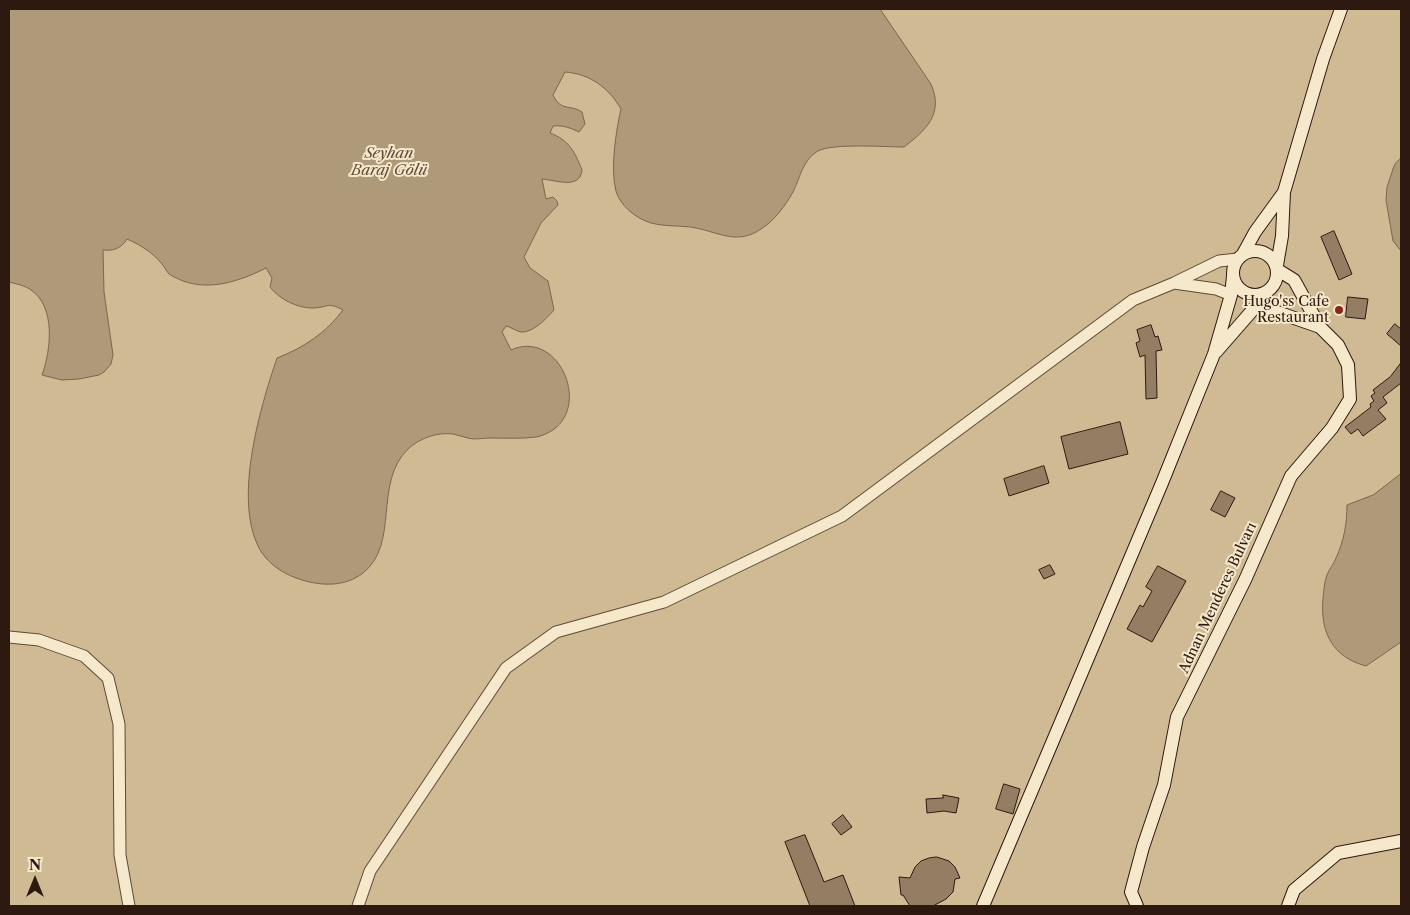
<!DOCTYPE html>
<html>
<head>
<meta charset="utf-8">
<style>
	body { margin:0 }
	#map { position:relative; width:1410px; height:915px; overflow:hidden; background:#f0dbaf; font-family:"Libre Caslon Text",serif }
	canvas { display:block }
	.frame { position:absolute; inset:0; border:10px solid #2e1910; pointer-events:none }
	.north { position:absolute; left:10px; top:855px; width:50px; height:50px; -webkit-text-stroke:4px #f5e8cb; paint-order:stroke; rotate:0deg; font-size:14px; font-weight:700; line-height:20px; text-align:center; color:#2e1910 }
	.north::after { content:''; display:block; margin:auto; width:18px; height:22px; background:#2e1910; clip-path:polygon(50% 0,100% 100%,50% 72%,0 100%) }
</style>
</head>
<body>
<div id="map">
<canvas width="1410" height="915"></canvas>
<div class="frame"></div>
<div class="north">N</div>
</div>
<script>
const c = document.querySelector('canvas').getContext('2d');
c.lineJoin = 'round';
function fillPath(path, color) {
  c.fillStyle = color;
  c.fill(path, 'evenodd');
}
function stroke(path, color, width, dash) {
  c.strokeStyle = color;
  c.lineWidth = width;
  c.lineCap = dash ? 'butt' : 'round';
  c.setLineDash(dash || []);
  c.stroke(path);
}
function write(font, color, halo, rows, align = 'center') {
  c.font = font + ' "Libre Caslon Text",serif';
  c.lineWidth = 4;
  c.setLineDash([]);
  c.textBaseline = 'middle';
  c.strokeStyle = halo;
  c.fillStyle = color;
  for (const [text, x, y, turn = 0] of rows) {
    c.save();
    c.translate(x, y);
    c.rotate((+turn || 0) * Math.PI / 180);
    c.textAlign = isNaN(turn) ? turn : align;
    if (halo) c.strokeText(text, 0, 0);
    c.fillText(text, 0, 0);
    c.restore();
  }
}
fillPath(new Path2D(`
	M 9,9 L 1401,9 L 1401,906 L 9,906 Z`), '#cfba94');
const water = new Path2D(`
	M 9,9 L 880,9 L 931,84 C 944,114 926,130 904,147 C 885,147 833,143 818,151 C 803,159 800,178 793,192 C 785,206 775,220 761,229 C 738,245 720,233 696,228 C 682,225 666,227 651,223 C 637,219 620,206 616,191 C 610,169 616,131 621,109 C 608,87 590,74 565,72 L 553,95 C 561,112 570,104 582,112 L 585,124 L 579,132 C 571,128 563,125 553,126 L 550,133 C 569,140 575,152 582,170 C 580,190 556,180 542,179 L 546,199 L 553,197 L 557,201 L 558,205 L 541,223 L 524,257 L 530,268 L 548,281 L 554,310 C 547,318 533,333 521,332 C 516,331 511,327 506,326 L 502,332 L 511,350 C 557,329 591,403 553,430 C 548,433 542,436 536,437 C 521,439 505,438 490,438 C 483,438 474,440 468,438 C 463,437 458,435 453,434 C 437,432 420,438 408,449 C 373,483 400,544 363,573 C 345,587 322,586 302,580 C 286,575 272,567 262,553 C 231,505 260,408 277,358 C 303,348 326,333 343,310 C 326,301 329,308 312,308 C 297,308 279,299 270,287 L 272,278 L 266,268 C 240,281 211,291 183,281 C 179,279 173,277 169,274 C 166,271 165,267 162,264 C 153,253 141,245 127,239 C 121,249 113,251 103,250 L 104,292 L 113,355 L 111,364 L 104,372 L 99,375 L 79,379 L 62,380 L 42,375 C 51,350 56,307 31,290 C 24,285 16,284 9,282 Z
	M 1401,158 L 1401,251 L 1393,241 L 1386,200 L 1387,187 L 1393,169 L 1395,164 Z
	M 1401,474 L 1401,642 L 1366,666 C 1332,657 1320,632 1323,598 C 1324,591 1324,582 1327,575 C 1329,569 1334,564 1336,558 C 1344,541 1347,523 1347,505 L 1373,495 Z`);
fillPath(water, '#ae9979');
stroke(water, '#7b664f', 1);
const building = new Path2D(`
	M 1334,231 L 1352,274 L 1339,280 L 1321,237 Z
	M 1348,297 L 1368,299 L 1365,319 L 1346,317 Z
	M 1395,324 L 1401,329 L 1401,346 L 1387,334 Z
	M 1151,325 L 1155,337 L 1158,336 L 1162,350 L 1156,351 L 1157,398 L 1146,399 L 1145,355 L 1140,357 L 1136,343 L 1140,341 L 1137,330 Z
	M 1401,363 L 1401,383 L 1383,397 L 1387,403 L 1378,410 L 1386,419 L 1363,436 L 1358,429 L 1351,434 L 1345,427 L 1371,407 L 1370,404 L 1374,401 L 1371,396 L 1375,393 L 1373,390 L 1390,377 Z
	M 1120,422 L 1128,454 L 1069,469 L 1061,437 Z
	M 1044,466 L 1049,483 L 1009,496 L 1004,479 Z
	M 1221,491 L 1235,498 L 1225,517 L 1211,510 Z
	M 1050,565 L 1055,574 L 1044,579 L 1039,570 Z
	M 1158,566 L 1186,581 L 1152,642 L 1127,629 L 1140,605 L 1143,607 L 1152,591 L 1146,587 Z
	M 1004,784 L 1020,789 L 1013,814 L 996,809 Z
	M 943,795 L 959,798 L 956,813 L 944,811 L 927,813 L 926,799 L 943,798 Z
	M 843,815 L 852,827 L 841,835 L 832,824 Z
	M 805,835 L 824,882 L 843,875 L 855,906 L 810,906 L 785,842 Z
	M 937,857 L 949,861 L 955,867 L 960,878 L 955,879 L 953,892 L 946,899 L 933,906 L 910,906 L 903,895 L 901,895 L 899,877 L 910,878 L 915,867 L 921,861 L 929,858 Z`);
fillPath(building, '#937e63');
stroke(building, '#2e1910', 1);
const tertiary = new Path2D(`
	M 1174,283 L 1216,289 L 1231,295
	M 9,637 L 39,640 L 84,656 L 108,678 L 119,724 L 120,855 L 129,906
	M 358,906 L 370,871 L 506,668 L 556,632 L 664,602 L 842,516 L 1133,300 L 1174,283 L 1219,261 L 1238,259`);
const secondary = new Path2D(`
	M1233 273a22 22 0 1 1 44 0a22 22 0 1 1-44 0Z
	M 1243,254 L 1255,232 L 1284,192
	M 1277,265 L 1282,236 L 1284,192 L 1323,59 L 1341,9
	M 1257,305 L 1320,327
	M 1216,352 L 1257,305 L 1263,294
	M 983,906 L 1162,483 L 1214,354 L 1231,295 L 1233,276
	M 1137,906 L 1131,892 L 1143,847 L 1164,785 L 1177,717 L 1245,580 L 1291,476 L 1332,428 L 1350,399 L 1348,365 L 1338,345 L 1320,327 L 1294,280 L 1278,270
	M 1288,906 L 1294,890 L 1338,853 L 1401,841`);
stroke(tertiary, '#5e4a38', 13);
stroke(secondary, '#2e1910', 14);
stroke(tertiary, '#f5e8cb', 11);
stroke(secondary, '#f5e8cb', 12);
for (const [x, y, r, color] of [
	[1339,310,5,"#8f2418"]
]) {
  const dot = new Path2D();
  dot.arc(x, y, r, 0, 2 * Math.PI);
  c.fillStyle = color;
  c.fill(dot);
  stroke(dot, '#f5e8cb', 2);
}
write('14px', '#2e1910', '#f5e8cb', [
	["Hugo'ss Cafe",1329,302],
	["Restaurant",1329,318]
], 'right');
write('14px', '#2e1910', '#f5e8cb', [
	["Adnan Menderes Bulvarı",1218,598,-65]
]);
write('italic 15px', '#614c3a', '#f5e8cb', [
	["Seyhan",389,154],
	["Baraj Gölü",389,171]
]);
</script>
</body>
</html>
